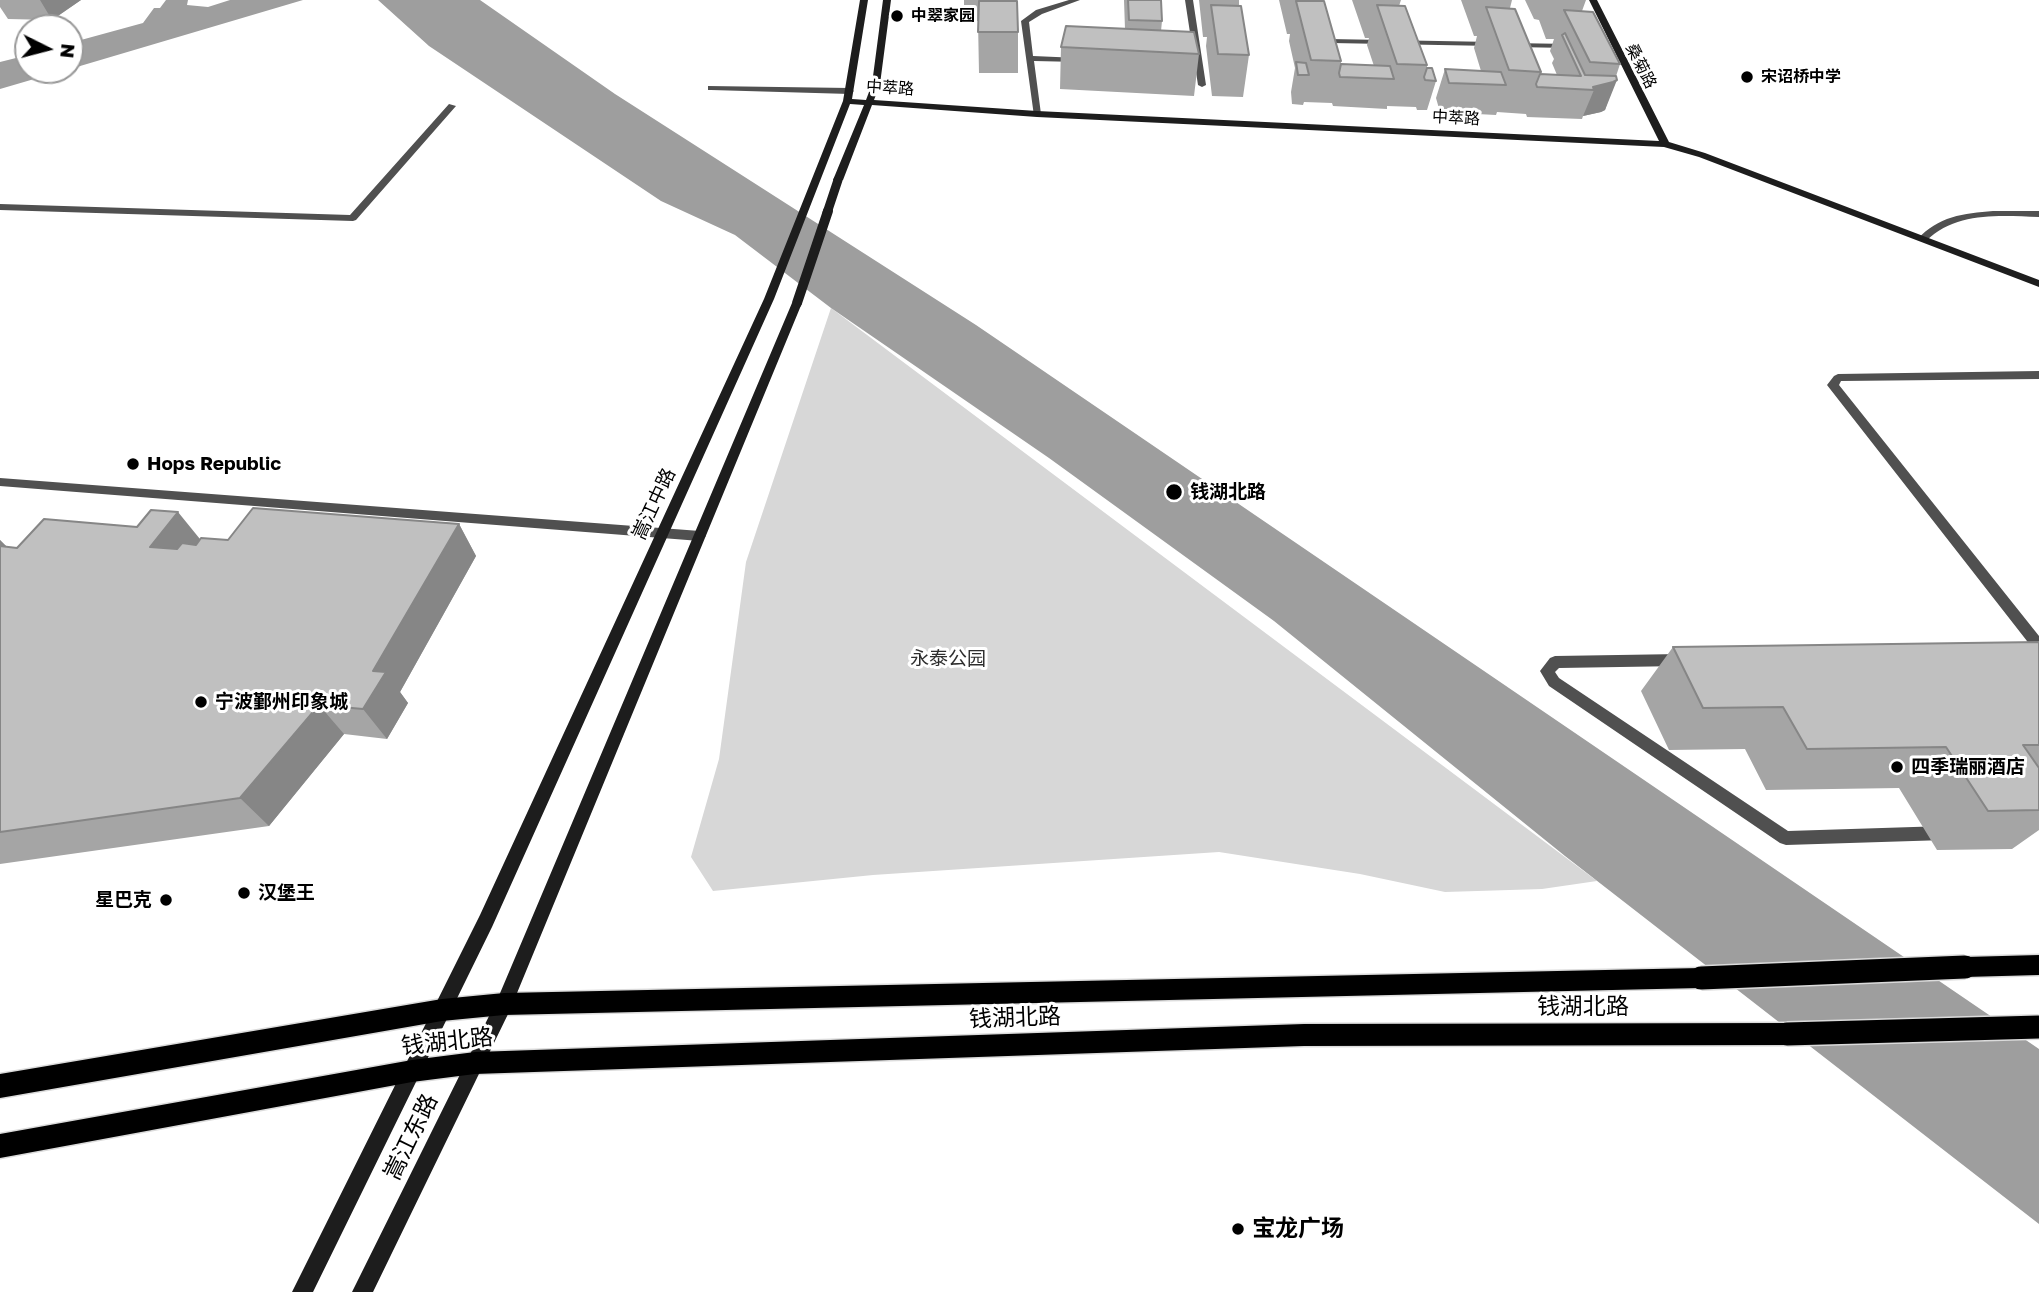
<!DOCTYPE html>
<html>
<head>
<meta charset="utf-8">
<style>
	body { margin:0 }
	#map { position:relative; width:2039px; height:1292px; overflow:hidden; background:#fff; font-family:"Golos Text",sans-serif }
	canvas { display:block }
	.north { position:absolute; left:14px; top:14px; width:70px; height:70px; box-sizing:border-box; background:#fff; border:2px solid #999; border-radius:50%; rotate:96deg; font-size:19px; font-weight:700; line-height:28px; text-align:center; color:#000 }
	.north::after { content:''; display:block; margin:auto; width:24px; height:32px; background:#000; clip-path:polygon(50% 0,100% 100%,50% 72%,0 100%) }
</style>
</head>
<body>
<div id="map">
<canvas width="2039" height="1292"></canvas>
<div class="north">N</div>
</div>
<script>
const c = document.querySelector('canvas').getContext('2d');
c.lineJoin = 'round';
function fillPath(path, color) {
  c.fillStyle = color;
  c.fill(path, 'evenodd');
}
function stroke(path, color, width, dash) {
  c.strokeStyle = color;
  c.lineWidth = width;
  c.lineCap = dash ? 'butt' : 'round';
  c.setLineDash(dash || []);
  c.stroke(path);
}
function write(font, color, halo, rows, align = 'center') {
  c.font = font + ' "Golos Text","Noto Sans SC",sans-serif';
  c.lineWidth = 6;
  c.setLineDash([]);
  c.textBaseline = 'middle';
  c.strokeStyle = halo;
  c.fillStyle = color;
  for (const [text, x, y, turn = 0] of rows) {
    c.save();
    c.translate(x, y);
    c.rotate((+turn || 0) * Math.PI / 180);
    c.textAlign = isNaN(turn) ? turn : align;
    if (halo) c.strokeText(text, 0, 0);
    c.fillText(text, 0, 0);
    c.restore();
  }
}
fillPath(new Path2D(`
	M 831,308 L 1597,881 L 1542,889 L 1445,892 L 1360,874 L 1219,852 L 873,875 L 713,891 L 691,857 L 719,759 L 746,562 Z`), '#d7d7d7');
fillPath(new Path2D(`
	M 166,0 L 188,0 L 187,5 L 208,7 L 230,0 L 303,0 L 70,69 L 70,43 L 143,23 L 154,8 L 160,8 Z
	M 378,0 L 480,0 L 615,94 L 976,325 L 2039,1049 L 2039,1224 L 1565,856 L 1274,621 L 1049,458 L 831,308 L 735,235 L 661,201 L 429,46 Z
	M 28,55 L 28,70 L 65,70 L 0,89 L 0,62 Z`), '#9e9e9e');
const primary = new Path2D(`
	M 2039,955 L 2039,975 L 1965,977 L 1957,974 L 1954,967 L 1957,960 L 1965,957 Z
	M 1701,968 L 1709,971 L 1712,978 L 1709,985 L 1701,988 L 504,1015 L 442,1021 L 0,1098 L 0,1074 L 442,999 L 504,993 Z
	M 1787,1023 L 1795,1026 L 1798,1034 L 1795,1042 L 1787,1045 L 1304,1046 L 475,1074 L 412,1082 L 0,1158 L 0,1134 L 412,1060 L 475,1052 L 1304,1024 Z`);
stroke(primary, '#dbdbdb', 3);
fillPath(new Path2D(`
	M 1069,0 L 1080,0 L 1042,14 L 1029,22 L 1033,56 L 1079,58 L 1083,60 L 1079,62 L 1034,61 L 1041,114 L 1034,116 L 1021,21 L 1036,10 Z
	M 1185,0 L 1193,0 L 1206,85 L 1202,87 L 1198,85 Z
	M 1329,39 L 1493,42 L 1497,44 L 1493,46 L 1332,43 L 1329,43 Z
	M 1510,43 L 1570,44 L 1574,46 L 1570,48 L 1513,47 L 1509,45 Z
	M 449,104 L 456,106 L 356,220 L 353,221 L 0,210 L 0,204 L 350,215 Z
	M 1993,211 L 2039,211 L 2039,217 C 2000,216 1957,211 1926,241 L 1918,239 C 1937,217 1964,213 1993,211 Z
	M 2039,371 L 2039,379 L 1841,381 L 1839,385 L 2039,636 L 2039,651 L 2034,650 L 1827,385 L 1834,376 L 1838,374 Z
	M 1681,654 L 1686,656 L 1688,660 L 1686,664 L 1681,666 L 1559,668 L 1555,672 L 1559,678 L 1788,831 L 1945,826 L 1951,828 L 1953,833 L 1951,838 L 1945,840 L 1786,845 L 1780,843 L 1549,686 L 1540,671 L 1550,658 L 1555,656 Z`), '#505050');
fillPath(new Path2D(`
	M 708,86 L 850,88 L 854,91 L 850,94 L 711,90 L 708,90 Z
	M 0,478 L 700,531 L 706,536 L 700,541 L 0,486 Z`), '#505050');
fillPath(new Path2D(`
	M 860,0 L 868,0 L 852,99 L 866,100 L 872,84 L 883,0 L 891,0 L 880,84 L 874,100 L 1037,111 L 1659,141 L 1589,0 L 1597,0 L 1669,142 L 1705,153 L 2039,280 L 2039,287 L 1699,157 L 1664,147 L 1037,117 L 872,105 L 843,180 L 838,183 L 833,180 L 864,105 L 850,104 L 774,299 L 492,927 L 313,1292 L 292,1292 L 480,915 L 764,299 L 843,101 Z
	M 797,300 L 802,303 L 510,1010 L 373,1292 L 352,1292 L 498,998 L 792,303 Z`), '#1d1d1d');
fillPath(primary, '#000');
const primaryBridge = new Path2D(`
	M 1701,978 L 1965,967
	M 1787,1034 L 2039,1027`);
stroke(primaryBridge, '#dbdbdb', 26, []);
stroke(new Path2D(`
	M 827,213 L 838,180`), '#1d1d1d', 9);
stroke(new Path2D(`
	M 797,303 L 828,211`), '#1d1d1d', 10);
stroke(primaryBridge, '#000', 23);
fillPath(new Path2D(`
	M 0,0 L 81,0 L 52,20 L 8,19 L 0,7 Z
	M 964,0 L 1003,0 L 1018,32 L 1018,73 L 979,73 L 978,21 L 964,21 Z
	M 1124,0 L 1161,0 L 1162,21 L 1161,31 L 1199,54 L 1194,96 L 1060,89 L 1061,47 L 1125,29 Z
	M 1199,0 L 1239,0 L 1239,6 L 1249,55 L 1243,97 L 1212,96 L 1206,46 L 1207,37 L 1203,37 Z
	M 1279,0 L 1321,0 L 1341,61 L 1341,64 L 1374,66 L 1367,45 L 1369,38 L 1365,38 L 1352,0 L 1401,0 L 1399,6 L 1427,65 L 1427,68 L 1436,81 L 1427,110 L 1417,110 L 1416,107 L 1387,106 L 1387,109 L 1333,106 L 1332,103 L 1304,102 L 1303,105 L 1292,104 L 1291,92 L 1295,68 L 1289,41 L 1290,34 L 1287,34 Z
	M 1461,0 L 1512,0 L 1510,8 L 1541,72 L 1540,74 L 1557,75 L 1552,63 L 1554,59 L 1550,51 L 1554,39 L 1546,39 L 1539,20 L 1534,19 L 1525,0 L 1586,0 L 1582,11 L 1620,64 L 1605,110 L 1601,112 L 1583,116 L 1582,119 L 1527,117 L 1526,114 L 1497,112 L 1496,115 L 1440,112 L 1436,98 L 1445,69 L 1481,71 L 1474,48 L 1477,36 L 1474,36 Z
	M 459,524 L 476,556 L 400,692 L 408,703 L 387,739 L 344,734 L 269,826 L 0,864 L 0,540 L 7,547 L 17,548 L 200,539 L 228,540 Z
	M 2039,642 L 2039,830 L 2012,849 L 1937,850 L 1899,788 L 1766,790 L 1745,749 L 1669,750 L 1641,691 L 1673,647 Z`), '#a5a5a5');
fillPath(new Path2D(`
	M 40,0 L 81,0 L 52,20 Z
	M 1617,80 L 1605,110 L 1601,112 L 1583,116 L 1594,90 L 1593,87 Z
	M 178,512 L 204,544 L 177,578 L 150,547 Z
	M 459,524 L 476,556 L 400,692 L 408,703 L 387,739 L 363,709 L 373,671 Z
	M 0,540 L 29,569 L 0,555 Z
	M 319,705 L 344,734 L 269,826 L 240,798 Z`), '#868686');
const building = new Path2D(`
	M 1128,0 L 1161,0 L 1162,21 L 1129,20 Z
	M 979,1 L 1017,1 L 1018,32 L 978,32 Z
	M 1296,1 L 1324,1 L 1341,61 L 1311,60 Z
	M 1211,5 L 1241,6 L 1249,55 L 1218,54 Z
	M 1377,5 L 1405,6 L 1427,65 L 1397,64 Z
	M 1486,7 L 1515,9 L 1541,72 L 1509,70 Z
	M 1564,10 L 1593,12 L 1620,64 L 1590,62 Z
	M 1066,26 L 1194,32 L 1199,54 L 1061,47 Z
	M 1565,33 L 1585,75 L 1616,76 L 1617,80 L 1613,82 L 1593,87 L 1594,90 L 1537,87 L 1536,84 L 1540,74 L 1581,76 L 1562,35 Z
	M 1296,62 L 1306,63 L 1309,75 L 1298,75 Z
	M 1341,64 L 1390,66 L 1394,79 L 1340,77 L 1339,73 Z
	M 1427,68 L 1432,68 L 1436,81 L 1425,80 L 1424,77 Z
	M 1445,69 L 1501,72 L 1506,85 L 1449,83 Z
	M 253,508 L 459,524 L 373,671 L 386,672 L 363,709 L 319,705 L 240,798 L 0,832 L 0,546 L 17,548 L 44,519 L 137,527 L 151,510 L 178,512 L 150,547 L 177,549 L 182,543 L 196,545 L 201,538 L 228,540 Z
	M 2039,642 L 2039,745 L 2023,745 L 2039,768 L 2039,810 L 1988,811 L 1946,747 L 1807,749 L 1783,707 L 1703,708 L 1673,647 Z`);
fillPath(building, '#c0c0c0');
stroke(building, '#868686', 2);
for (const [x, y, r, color] of [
	[897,16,7,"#000"],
	[1747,77,7,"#000"],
	[133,464,7,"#000"],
	[1174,492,9,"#000"],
	[201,702,7,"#000"],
	[1897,767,7,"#000"],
	[244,893,7,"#000"],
	[166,900,7,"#000"],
	[1238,1229,7,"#000"]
]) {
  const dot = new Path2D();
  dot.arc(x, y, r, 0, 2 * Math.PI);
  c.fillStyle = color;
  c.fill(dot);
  stroke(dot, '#fff', 2.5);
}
write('bold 16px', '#000', '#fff', [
	["中翠家园",911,16],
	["宋诏桥中学",1761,77]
], 'left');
write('16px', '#000', '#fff', [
	["桑菊路",1641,66,63],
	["中萃路",890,88,4],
	["中萃路",1456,118,3]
]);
write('bold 19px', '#000', '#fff', [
	["Hops Republic",147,464],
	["钱湖北路",1190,492],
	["宁波鄞州印象城",215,702],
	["四季瑞丽酒店",1911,767],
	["汉堡王",258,893],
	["星巴克",152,900,"right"]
], 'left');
write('19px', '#000', '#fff', [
	["嵩江中路",654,504,-65]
]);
write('19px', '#2e2e2e', '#fff', [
	["永泰公园",948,659]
]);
write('23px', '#000', '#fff', [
	["钱湖北路",1583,1007],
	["钱湖北路",1015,1018,-2],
	["钱湖北路",447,1042,-6],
	["嵩江东路",411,1137,-64]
]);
write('bold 23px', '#000', '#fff', [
	["宝龙广场",1252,1229]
], 'left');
</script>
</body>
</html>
